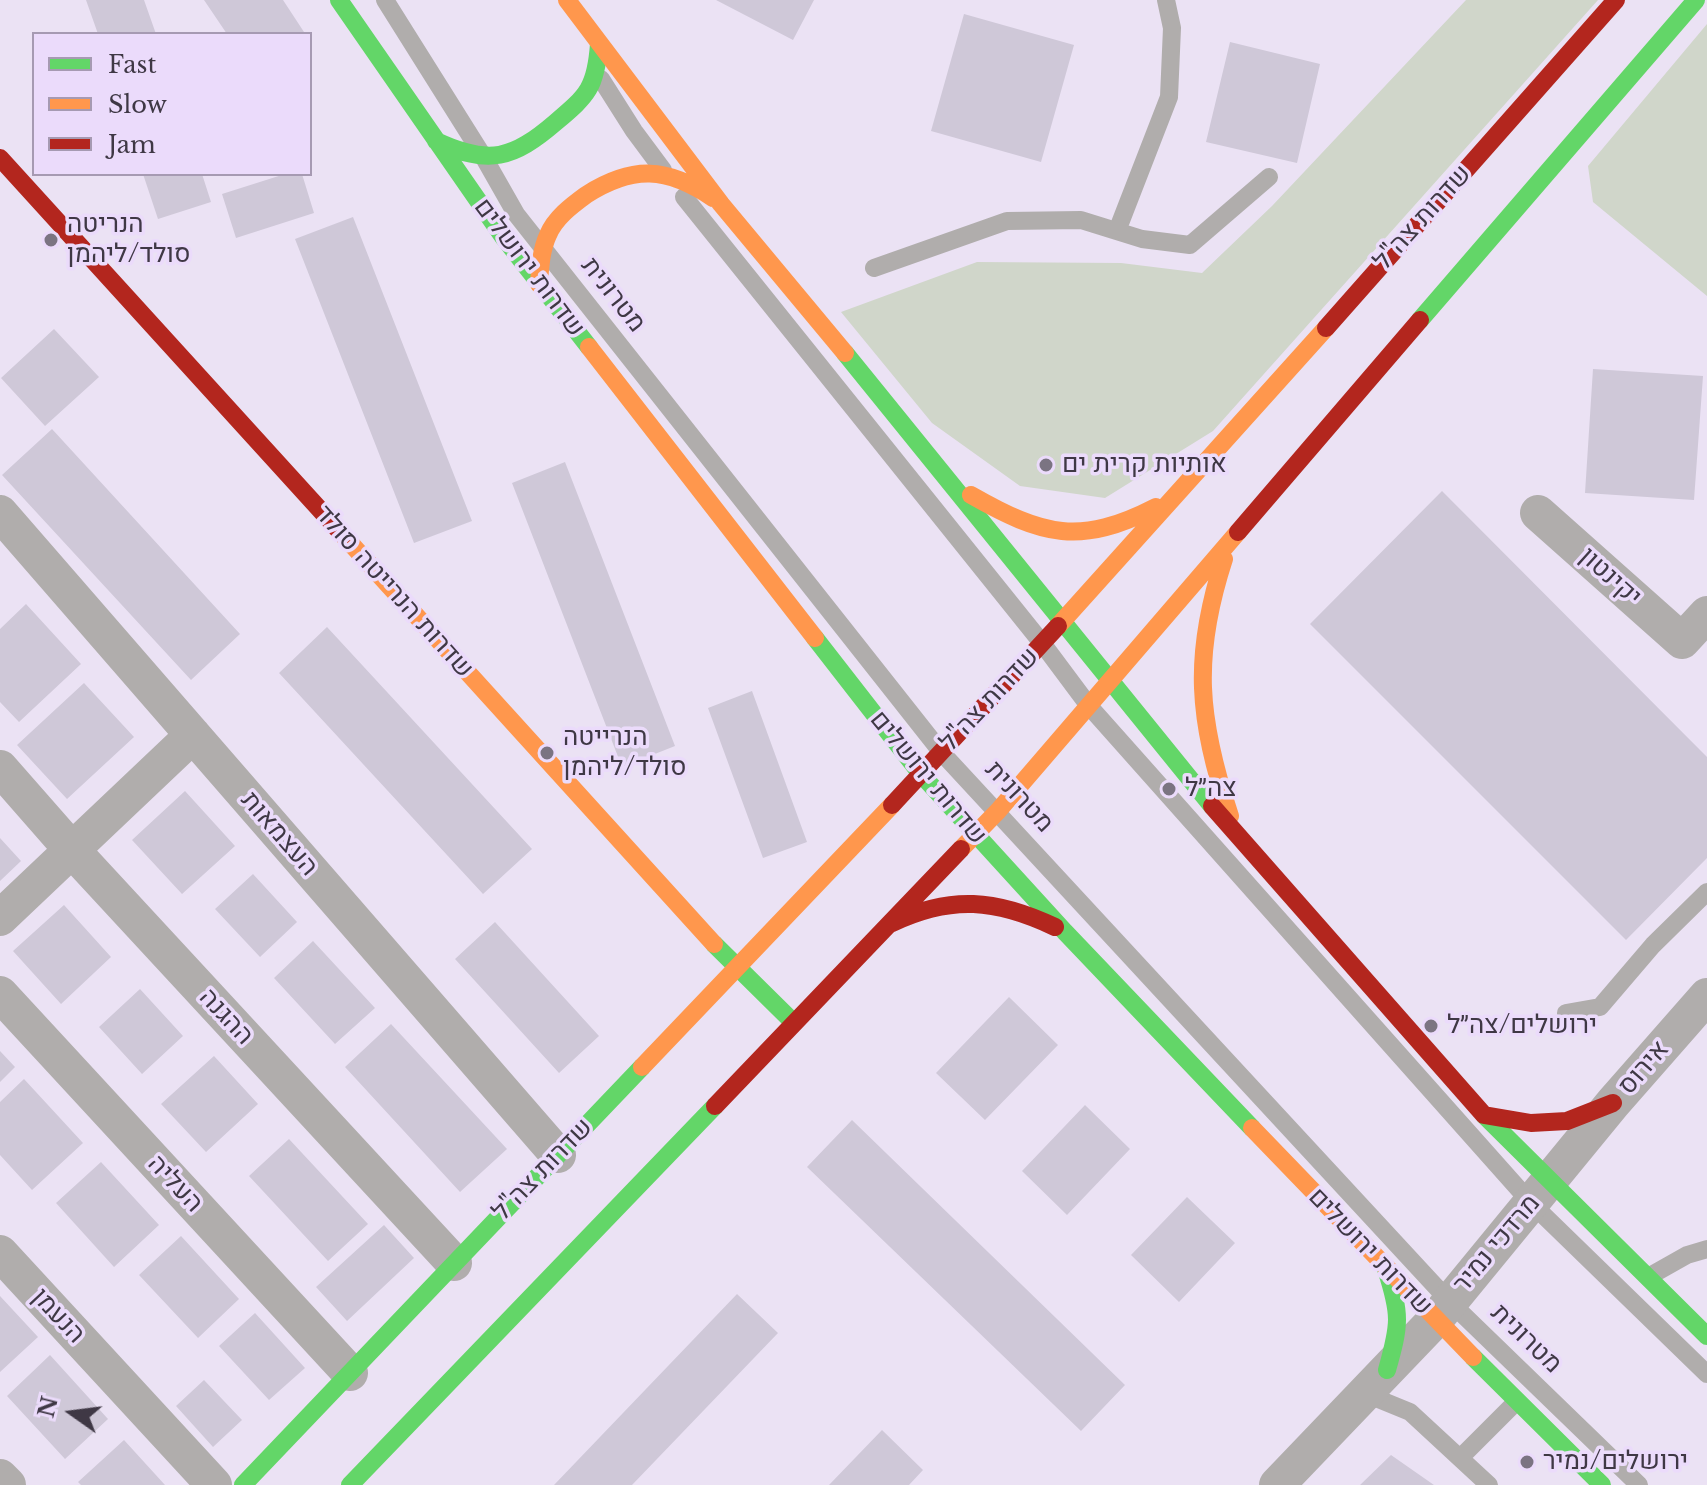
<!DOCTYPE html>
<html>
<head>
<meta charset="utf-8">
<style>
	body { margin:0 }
	#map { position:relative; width:1707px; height:1485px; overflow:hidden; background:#ebe2f4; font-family:"Libre Baskerville",serif }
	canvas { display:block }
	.legend { position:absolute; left:32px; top:32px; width:280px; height:144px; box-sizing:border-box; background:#ebdbfb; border:2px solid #a69ab2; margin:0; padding:10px 14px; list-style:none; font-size:24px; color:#3f3845 }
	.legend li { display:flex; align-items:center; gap:16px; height:40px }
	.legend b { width:40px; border:2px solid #a69ab2 }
	.north { position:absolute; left:32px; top:1373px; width:80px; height:80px; -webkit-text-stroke:6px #ebdbfb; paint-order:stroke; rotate:284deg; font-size:22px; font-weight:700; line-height:32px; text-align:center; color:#3f3845 }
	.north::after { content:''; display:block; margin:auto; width:28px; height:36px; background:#3f3845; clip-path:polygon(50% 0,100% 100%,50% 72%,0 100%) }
</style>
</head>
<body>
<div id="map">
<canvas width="1707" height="1485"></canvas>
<ul class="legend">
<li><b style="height:10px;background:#63d668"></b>Fast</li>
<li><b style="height:10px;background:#ff974d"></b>Slow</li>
<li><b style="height:10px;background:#b3261e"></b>Jam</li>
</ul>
<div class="north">N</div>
</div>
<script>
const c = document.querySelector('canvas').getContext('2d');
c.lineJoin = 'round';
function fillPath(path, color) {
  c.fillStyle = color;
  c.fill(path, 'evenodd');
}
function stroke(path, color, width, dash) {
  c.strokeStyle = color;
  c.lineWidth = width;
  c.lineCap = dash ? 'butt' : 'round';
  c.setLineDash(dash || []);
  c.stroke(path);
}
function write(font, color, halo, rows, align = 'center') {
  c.font = font + ' "Libre Baskerville",Heebo,serif';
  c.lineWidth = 7;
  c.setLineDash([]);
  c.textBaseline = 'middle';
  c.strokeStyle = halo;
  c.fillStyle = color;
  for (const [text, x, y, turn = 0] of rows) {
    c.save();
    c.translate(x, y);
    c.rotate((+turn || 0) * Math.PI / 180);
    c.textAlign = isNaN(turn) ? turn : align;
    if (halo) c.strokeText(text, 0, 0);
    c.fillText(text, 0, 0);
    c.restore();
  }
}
fillPath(new Path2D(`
	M 1466,0 L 1598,0 L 1213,431 L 1105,498 L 1020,486 L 932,423 L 841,312 L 977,262 L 1121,263 L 1202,273 L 1272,206 Z
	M 1707,24 L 1707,296 L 1593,202 L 1588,166 Z`), '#d0d6ca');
fillPath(new Path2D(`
	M 86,0 L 144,0 L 156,34 L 98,34 Z
	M 204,0 L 283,0 L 304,32 L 301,34 L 227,34 Z
	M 716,0 L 814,0 L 793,40 Z
	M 964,14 L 1074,45 L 1041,162 L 931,131 Z
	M 1230,42 L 1320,64 L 1297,163 L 1206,142 Z
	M 143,174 L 202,174 L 211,202 L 158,219 Z
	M 285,174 L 302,174 L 314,213 L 236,238 L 222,194 Z
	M 353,217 L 472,521 L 414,543 L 295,239 Z
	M 54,329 L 99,377 L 45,426 L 1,378 Z
	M 1593,369 L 1703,376 L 1694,500 L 1585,493 Z
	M 52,429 L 240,634 L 191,680 L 2,475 Z
	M 565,462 L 675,746 L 622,767 L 512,483 Z
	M 1442,491 L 1707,757 L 1707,858 L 1626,940 L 1310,624 Z
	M 26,604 L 81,664 L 19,722 L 0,702 L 0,629 Z
	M 327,627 L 532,849 L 483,894 L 279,673 Z
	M 84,683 L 134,737 L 67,799 L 17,745 Z
	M 752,691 L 807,842 L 763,858 L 708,708 Z
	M 185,791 L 235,846 L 182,894 L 132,840 Z
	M 0,838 L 21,861 L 0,881 Z
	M 253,874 L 297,922 L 260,957 L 215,909 Z
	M 64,905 L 111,957 L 61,1004 L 13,951 Z
	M 495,922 L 599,1036 L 559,1073 L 455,959 Z
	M 313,941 L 375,1008 L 335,1044 L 274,978 Z
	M 140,989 L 183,1036 L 142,1074 L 99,1027 Z
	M 1009,997 L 1058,1045 L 985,1120 L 936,1073 Z
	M 391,1024 L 507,1149 L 460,1192 L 345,1067 Z
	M 0,1051 L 15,1067 L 0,1082 Z
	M 214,1056 L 258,1104 L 206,1152 L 161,1104 Z
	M 24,1079 L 83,1143 L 32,1190 L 0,1155 L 0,1102 Z
	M 1085,1105 L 1130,1149 L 1067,1215 L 1022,1171 Z
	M 852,1120 L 1125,1385 L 1081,1431 L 807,1167 Z
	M 289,1139 L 368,1224 L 328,1261 L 249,1176 Z
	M 101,1162 L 159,1225 L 114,1267 L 56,1203 Z
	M 1187,1197 L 1235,1243 L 1179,1302 L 1131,1255 Z
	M 384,1225 L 414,1258 L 347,1321 L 316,1287 Z
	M 181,1236 L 239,1299 L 198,1338 L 139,1275 Z
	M 737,1294 L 778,1333 L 632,1485 L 554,1485 Z
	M 0,1296 L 38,1337 L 0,1372 Z
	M 255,1313 L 305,1368 L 269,1400 L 219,1346 Z
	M 50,1355 L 108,1419 L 65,1459 L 7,1396 Z
	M 204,1380 L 242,1420 L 213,1447 L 176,1406 Z
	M 882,1430 L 923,1470 L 909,1485 L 829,1485 Z
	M 124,1440 L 165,1485 L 81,1485 L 78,1482 Z
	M 1391,1455 L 1434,1485 L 1360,1485 Z`), '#cfc8d8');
stroke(new Path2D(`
	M 385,0 L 483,156 L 516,214 L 942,753 L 1450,1302 L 1639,1485
	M 601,79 L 634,131 L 663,170
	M 684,197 L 1042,643 L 1089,706 L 1532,1204 L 1707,1374
	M 1117,231 L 1169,97 L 1172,28 L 1166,0
	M 874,268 L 1007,221 L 1081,220 L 1142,239 L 1190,245 L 1269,177
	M 1566,1013 L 1600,1007 L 1653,945 L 1707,892
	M 1648,1277 L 1687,1255 L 1707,1249
	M 1366,1394 L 1410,1412 L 1489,1485
	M 1460,1458 L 1517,1401`), '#b0adac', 18);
stroke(new Path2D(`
	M 0,513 L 558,1155
	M 1538,513 L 1682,641 L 1707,614
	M 0,768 L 72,850 L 454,1263
	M 0,918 L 193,735
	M 0,994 L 350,1373
	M 0,1253 L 214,1485
	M 0,1477 L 8,1485
	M 1277,1485 L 1435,1320 L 1613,1103 L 1707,996`), '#b0adac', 36);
stroke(new Path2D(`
	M 339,0 L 504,238 L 589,347
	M 436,141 C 489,166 513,159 556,122 C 588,95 596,87 599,44
	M 1420,320 L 1696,0
	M 845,353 L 1212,806
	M 815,638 L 920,773 L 1065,932 L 1252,1128
	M 714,944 L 793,1022
	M 1484,1115 L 1707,1336
	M 1386,1269 C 1401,1315 1400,1324 1387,1370
	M 1473,1357 L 1602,1485
	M 243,1485 L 642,1067
	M 350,1485 L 715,1106`), '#63d668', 18);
stroke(new Path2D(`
	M 567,0 L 721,204 L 845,353
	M 539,284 C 540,268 541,250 548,235 C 555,218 571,206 586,195 C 633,165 667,167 713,198
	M 589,347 L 815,638
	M 971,495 C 1043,536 1080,546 1156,507
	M 343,535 L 714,944
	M 1224,559 C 1192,657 1198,719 1230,816
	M 1058,626 L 1326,328
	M 961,849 L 998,811 L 1238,532
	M 642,1067 L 892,805
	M 1252,1128 L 1473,1357`), '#ff974d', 18);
stroke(new Path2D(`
	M 0,158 L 343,535
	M 1326,328 L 1616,0
	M 1238,532 L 1420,320
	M 892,805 L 1058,626
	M 1212,806 L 1484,1115
	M 892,923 C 951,895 996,899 1055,927
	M 715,1106 L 961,849
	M 1484,1115 L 1531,1123 L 1567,1121 L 1613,1103`), '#b3261e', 18);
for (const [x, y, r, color] of [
	[51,240,8,"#7b7482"],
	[1046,465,8,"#7b7482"],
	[547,753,8,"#7b7482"],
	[1169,789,8,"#7b7482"],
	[1431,1026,8,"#7b7482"],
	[1527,1462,8,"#7b7482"]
]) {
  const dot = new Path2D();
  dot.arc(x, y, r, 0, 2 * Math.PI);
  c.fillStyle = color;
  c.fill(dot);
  stroke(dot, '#ebdbfb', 3);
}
write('26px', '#3f3845', '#ebdbfb', [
	["שדרות צה\"ל",1423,218,-48],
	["שדרות ירושלים",529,268,53],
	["מטרונית",613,295,52],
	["יקינטון",1610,577,42],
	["שדרות הנרייטה סולד",394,592,48],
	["שדרות צה\"ל",990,700,-47],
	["שדרות ירושלים",928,778,50],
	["מטרונית",1019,797,47],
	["העצמאות",279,834,49],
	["ההגנה",226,1017,47],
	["אירוס",1644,1068,-49],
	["שדרות צה\"ל",543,1170,-46],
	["העליה",175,1184,47],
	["מרדכי נמיר",1497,1244,-50],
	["שדרות ירושלים",1370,1252,46],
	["הנעמן",58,1316,47],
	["מטרונית",1526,1339,44]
]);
write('26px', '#3f3845', '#ebdbfb', [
	["הנריטה",67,225],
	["סולד/ליהמן",67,255],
	["אותיות קרית ים",1062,465],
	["הנרייטה",563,738],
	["סולד/ליהמן",563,768],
	["צה״ל",1185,789],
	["ירושלים/צה״ל",1447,1026],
	["ירושלים/נמיר",1543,1462]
], 'left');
</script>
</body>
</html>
